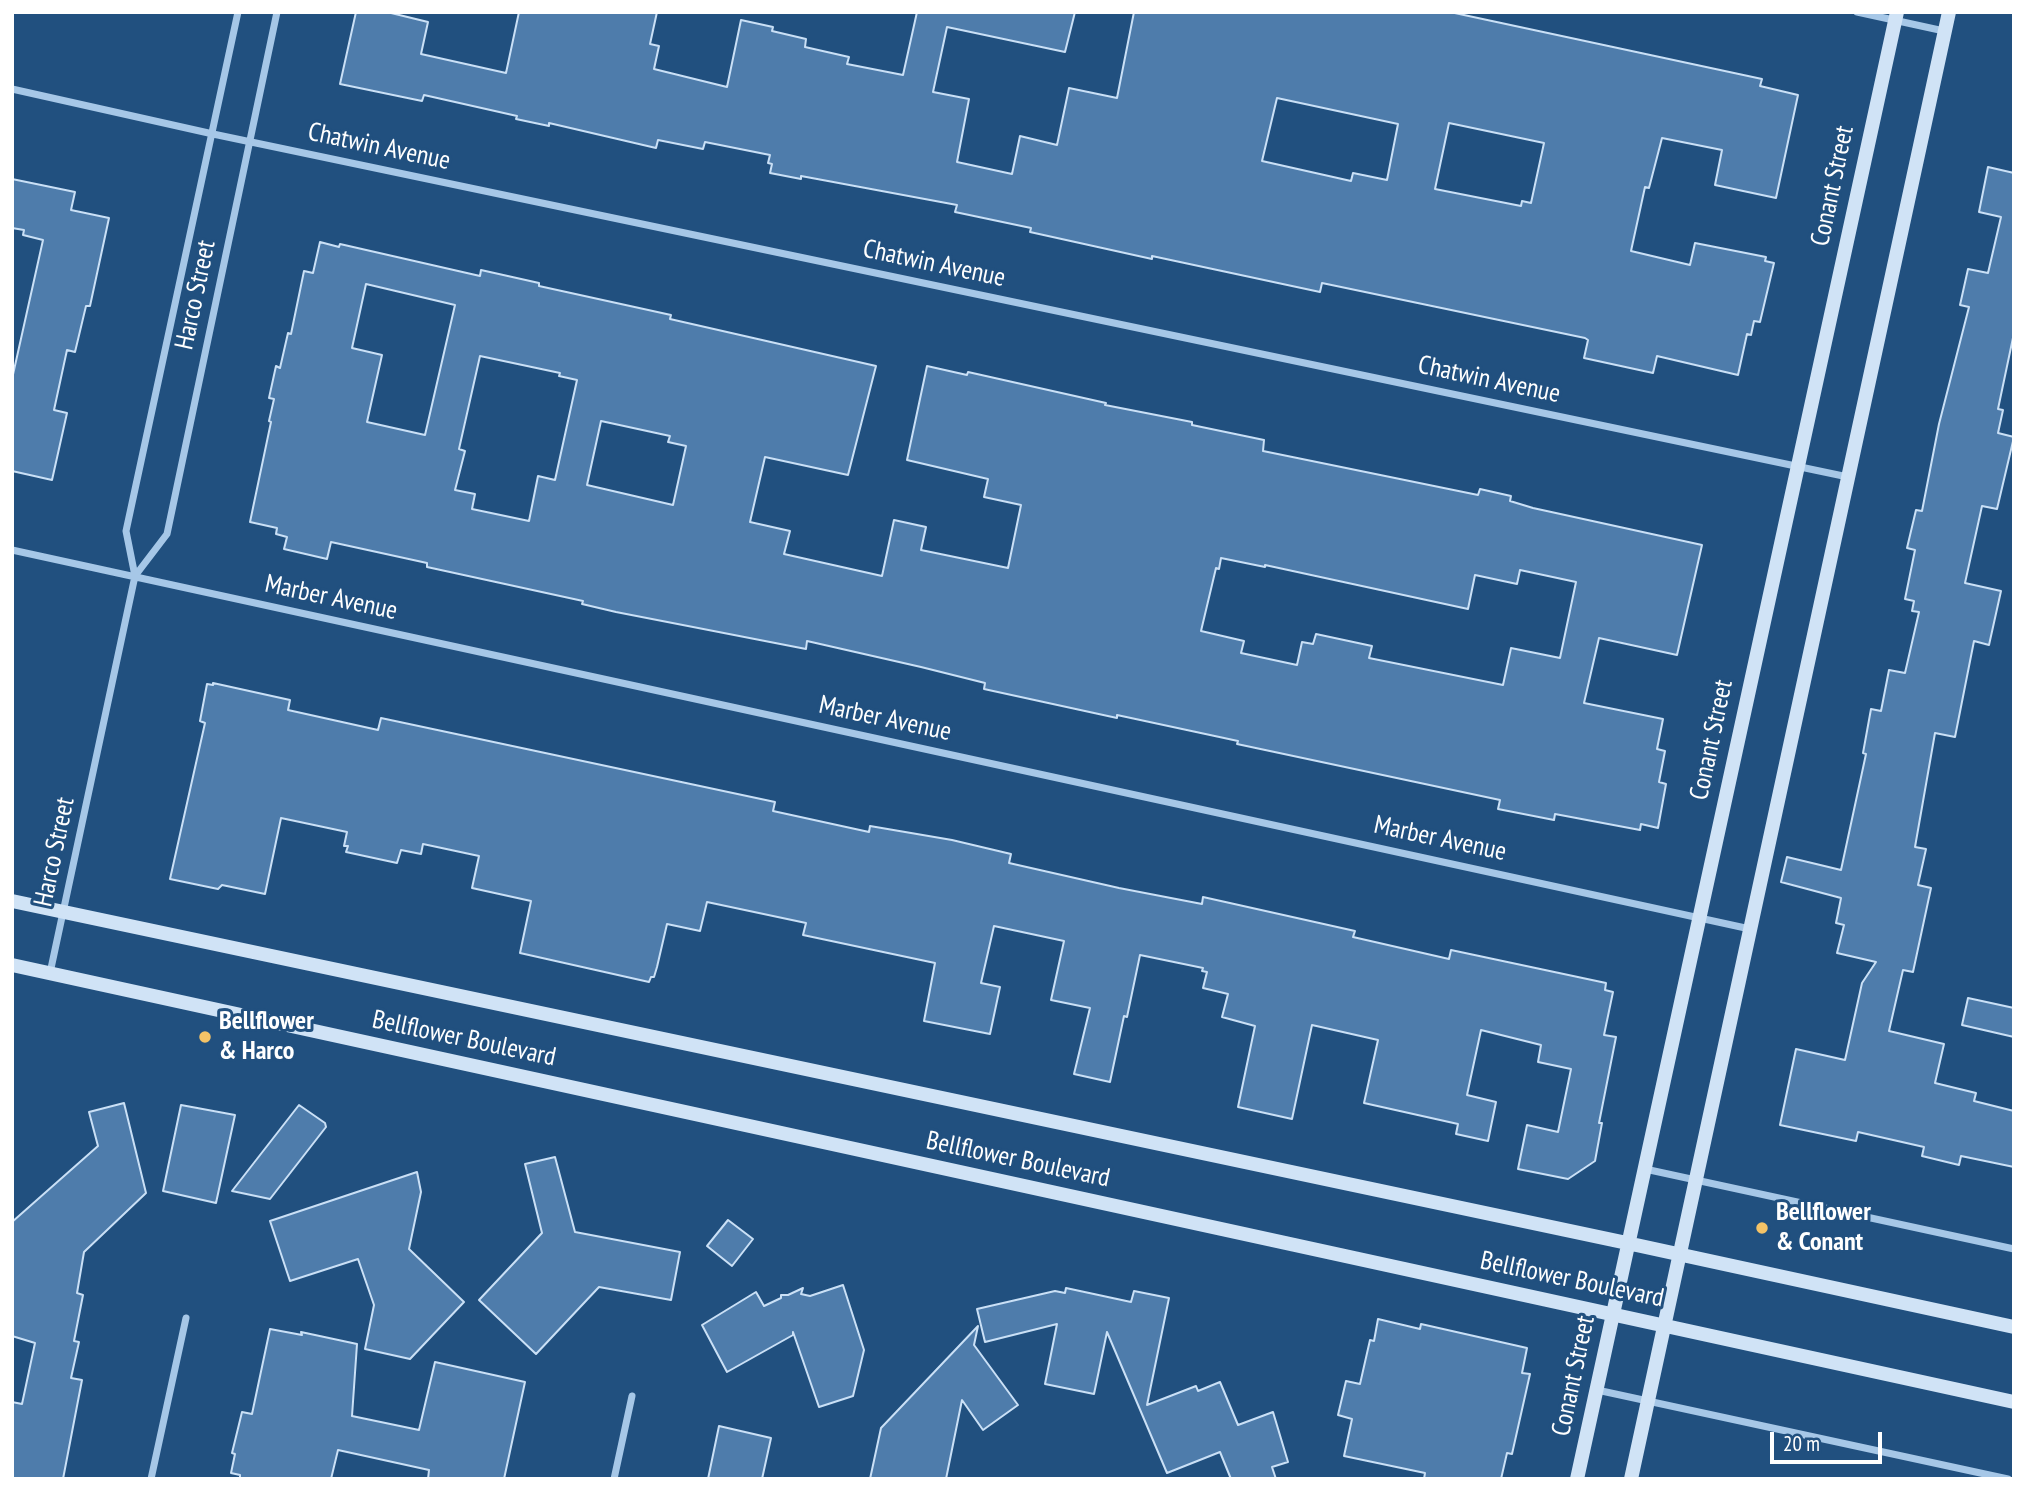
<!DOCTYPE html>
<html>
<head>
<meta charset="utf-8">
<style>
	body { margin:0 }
	#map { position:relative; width:2026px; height:1491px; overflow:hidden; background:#21507f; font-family:"PT Sans Narrow",sans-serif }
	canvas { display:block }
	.frame { position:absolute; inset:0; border:14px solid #fff; pointer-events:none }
	.scale { position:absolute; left:1770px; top:1432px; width:112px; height:32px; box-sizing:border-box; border:4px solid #fff; border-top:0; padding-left:9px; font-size:21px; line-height:24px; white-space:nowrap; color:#fff; -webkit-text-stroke:5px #21507f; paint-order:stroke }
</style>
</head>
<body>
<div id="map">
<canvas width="2026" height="1491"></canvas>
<div class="frame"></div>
<div class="scale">20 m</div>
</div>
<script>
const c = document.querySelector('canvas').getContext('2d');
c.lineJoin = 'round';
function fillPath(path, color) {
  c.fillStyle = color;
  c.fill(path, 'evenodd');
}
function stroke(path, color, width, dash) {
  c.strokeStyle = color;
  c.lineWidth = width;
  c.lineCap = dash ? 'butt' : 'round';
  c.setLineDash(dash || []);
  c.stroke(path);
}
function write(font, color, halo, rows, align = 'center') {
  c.font = font + ' "PT Sans Narrow",sans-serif';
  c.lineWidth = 6;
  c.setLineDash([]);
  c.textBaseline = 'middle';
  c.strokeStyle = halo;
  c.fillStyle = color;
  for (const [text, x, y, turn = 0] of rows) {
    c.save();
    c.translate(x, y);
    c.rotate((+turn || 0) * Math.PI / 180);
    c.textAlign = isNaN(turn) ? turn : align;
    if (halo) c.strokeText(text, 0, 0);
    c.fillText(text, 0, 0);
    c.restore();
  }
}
const building = new Path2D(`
	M 356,12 L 387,12 L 428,22 L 421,54 L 506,73 L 519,12 L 657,12 L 650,44 L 659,46 L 654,69 L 727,87 L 741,20 L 773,27 L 772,31 L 806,39 L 805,47 L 849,57 L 847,64 L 903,75 L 917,12 L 1075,12 L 1065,52 L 947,27 L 933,92 L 969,99 L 957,162 L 1012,174 L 1020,136 L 1057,145 L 1069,88 L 1117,98 L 1134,12 L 1450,12 L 1762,79 L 1760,86 L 1798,95 L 1776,198 L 1715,185 L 1722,150 L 1662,138 L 1649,188 L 1645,187 L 1631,251 L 1690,265 L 1695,243 L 1766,257 L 1765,261 L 1774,263 L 1760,322 L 1754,321 L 1751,335 L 1747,334 L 1738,375 L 1657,356 L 1653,373 L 1584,358 L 1588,340 L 1585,338 L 1322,283 L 1320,292 L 1152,256 L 1152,259 L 1030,232 L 1031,228 L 955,212 L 957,205 L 801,176 L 801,179 L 770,173 L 772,164 L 768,163 L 770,155 L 705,142 L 703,149 L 658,140 L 656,148 L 549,123 L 549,126 L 516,119 L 517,116 L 424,95 L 422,101 L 340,84 ZM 1277,98 L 1398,124 L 1387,180 L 1353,173 L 1351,181 L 1262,161 ZM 1449,123 L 1544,143 L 1531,203 L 1522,201 L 1521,206 L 1435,189 Z
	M 1988,167 L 2014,173 L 2014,333 L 1998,409 L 2003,410 L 1998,433 L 2014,437 L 1997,509 L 1982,506 L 1965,583 L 2001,591 L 1989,645 L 1974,641 L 1955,737 L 1935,733 L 1915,847 L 1926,849 L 1918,885 L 1931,888 L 1913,972 L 1903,970 L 1889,1031 L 1944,1044 L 1935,1083 L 1976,1093 L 1974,1101 L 2014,1111 L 2014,1167 L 1961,1156 L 1959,1165 L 1922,1156 L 1924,1147 L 1858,1132 L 1856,1141 L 1780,1125 L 1796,1049 L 1845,1060 L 1862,983 L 1876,962 L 1837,953 L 1844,925 L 1836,923 L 1841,898 L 1781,882 L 1787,857 L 1841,870 L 1866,754 L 1863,753 L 1871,709 L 1881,711 L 1889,670 L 1905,673 L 1919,612 L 1912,611 L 1914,601 L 1905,599 L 1915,550 L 1907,548 L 1916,510 L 1922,511 L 1939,424 L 1969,307 L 1960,305 L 1968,269 L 1988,273 L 2001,217 L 1979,212 Z
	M 12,179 L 75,192 L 71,210 L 109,218 L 90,306 L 86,306 L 75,352 L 67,350 L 54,410 L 67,413 L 52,480 L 12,471 L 12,379 L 43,240 L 23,235 L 24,230 L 12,228 Z
	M 320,242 L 339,247 L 340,244 L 480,276 L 481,270 L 539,283 L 539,286 L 671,315 L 670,319 L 876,366 L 848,475 L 765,457 L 750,522 L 790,531 L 784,554 L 882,576 L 894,520 L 926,527 L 921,550 L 1008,568 L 1021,505 L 984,497 L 988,479 L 907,460 L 927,366 L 967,375 L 968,372 L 1106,403 L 1105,405 L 1192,422 L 1192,425 L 1264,440 L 1263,451 L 1478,495 L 1480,489 L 1511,496 L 1510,501 L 1533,508 L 1702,545 L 1677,655 L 1599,638 L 1584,703 L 1663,719 L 1657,749 L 1665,751 L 1659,782 L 1666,784 L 1658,828 L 1641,824 L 1640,830 L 1555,814 L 1554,820 L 1498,809 L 1500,800 L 1237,744 L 1238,741 L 1117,715 L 1117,718 L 984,689 L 985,683 L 921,667 L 807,641 L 806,649 L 616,612 L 582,604 L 583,601 L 427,567 L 427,563 L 331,542 L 327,559 L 284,549 L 287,537 L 276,534 L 277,528 L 250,522 L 271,422 L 269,421 L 274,399 L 269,398 L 276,366 L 280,368 L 288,333 L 291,334 L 304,271 L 313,273 ZM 366,284 L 455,305 L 425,435 L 367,422 L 382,355 L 352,348 ZM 480,356 L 560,373 L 559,376 L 577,380 L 555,480 L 538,476 L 529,521 L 472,509 L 475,494 L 455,490 L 465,451 L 459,449 ZM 601,421 L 670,436 L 668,442 L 686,446 L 673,505 L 587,485 ZM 1221,558 L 1265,567 L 1265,565 L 1468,609 L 1475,575 L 1517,584 L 1520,570 L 1576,582 L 1560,658 L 1511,648 L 1503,685 L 1369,658 L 1372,646 L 1316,634 L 1313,644 L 1302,642 L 1297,665 L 1241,653 L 1244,641 L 1201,631 L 1216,568 L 1219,569 Z
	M 213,683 L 290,700 L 288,710 L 378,730 L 381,718 L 775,802 L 773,811 L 869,832 L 870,826 L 952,840 L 1011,854 L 1009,863 L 1119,888 L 1202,904 L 1203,897 L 1355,931 L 1353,937 L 1449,959 L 1451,950 L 1606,983 L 1605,990 L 1613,992 L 1604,1035 L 1616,1037 L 1599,1123 L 1602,1123 L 1595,1161 L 1568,1179 L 1518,1169 L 1527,1125 L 1558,1132 L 1571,1069 L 1538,1062 L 1541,1045 L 1481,1030 L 1467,1095 L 1496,1102 L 1488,1141 L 1456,1134 L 1458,1124 L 1364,1103 L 1378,1040 L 1312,1025 L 1292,1119 L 1238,1107 L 1255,1026 L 1222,1017 L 1228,994 L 1203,988 L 1207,972 L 1202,971 L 1203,968 L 1140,955 L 1127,1017 L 1124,1016 L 1110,1082 L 1074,1074 L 1090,1008 L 1051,1000 L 1064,941 L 994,926 L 981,983 L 1000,987 L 990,1034 L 924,1021 L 935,963 L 803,935 L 806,923 L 707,902 L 700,931 L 667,924 L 657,967 L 654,977 L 651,977 L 649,982 L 520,953 L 531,901 L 472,888 L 479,856 L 423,844 L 421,854 L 401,850 L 397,863 L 346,852 L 348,846 L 344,846 L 347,832 L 281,818 L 265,894 L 222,885 L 218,889 L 170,879 L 205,723 L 200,721 L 207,684 L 213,685 Z
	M 1968,998 L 2014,1008 L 2014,1037 L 1962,1025 Z
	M 124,1103 L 146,1193 L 84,1252 L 77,1293 L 83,1295 L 74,1341 L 79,1342 L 71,1378 L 82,1380 L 63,1479 L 12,1479 L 12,1402 L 22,1404 L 35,1343 L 12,1336 L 12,1222 L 98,1146 L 89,1112 Z
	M 181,1105 L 235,1115 L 216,1203 L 163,1191 Z
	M 299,1105 L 325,1123 L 326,1127 L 270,1199 L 232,1191 Z
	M 555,1157 L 575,1232 L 680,1252 L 671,1300 L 599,1287 L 536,1354 L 479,1300 L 542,1233 L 525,1164 Z
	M 417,1172 L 421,1192 L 409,1249 L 464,1302 L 410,1359 L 365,1349 L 374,1305 L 358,1259 L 290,1281 L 270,1221 Z
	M 728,1220 L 753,1239 L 732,1266 L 707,1246 Z
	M 843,1285 L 864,1350 L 853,1396 L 819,1407 L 793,1332 L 793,1335 L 727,1372 L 702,1325 L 756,1292 L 764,1306 L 781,1298 L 781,1295 L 788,1295 L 803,1288 L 801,1294 L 810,1296 Z
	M 1066,1288 L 1131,1302 L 1134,1291 L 1169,1298 L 1147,1405 L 1196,1386 L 1198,1391 L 1220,1382 L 1238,1425 L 1273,1412 L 1288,1462 L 1272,1467 L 1276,1479 L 1231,1479 L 1220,1452 L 1167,1473 L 1107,1332 L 1094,1394 L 1045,1384 L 1057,1324 L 985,1342 L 977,1309 L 1055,1291 L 1065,1293 Z
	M 1378,1319 L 1420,1329 L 1421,1324 L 1527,1348 L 1522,1373 L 1530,1374 L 1512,1454 L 1507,1453 L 1501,1479 L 1424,1479 L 1425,1473 L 1344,1456 L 1352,1419 L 1338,1415 L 1346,1381 L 1360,1384 L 1370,1340 L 1374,1341 Z
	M 978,1326 L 974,1345 L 1018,1405 L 983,1430 L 962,1400 L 946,1479 L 870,1479 L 881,1428 Z
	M 270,1329 L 302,1335 L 301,1332 L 357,1344 L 352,1416 L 419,1430 L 435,1362 L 525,1382 L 504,1479 L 428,1479 L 429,1470 L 338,1450 L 331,1479 L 240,1479 L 240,1475 L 231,1473 L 235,1454 L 232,1453 L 242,1412 L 252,1414 Z
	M 719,1426 L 771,1438 L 762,1479 L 708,1479 Z`);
fillPath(building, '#4e7cab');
stroke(building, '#cae0f6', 2);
stroke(new Path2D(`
	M 1857,12 L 1944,31
	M 12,89 L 213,134 L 1848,477
	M 12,550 L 1750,929
	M 135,576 L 167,534 L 277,12
	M 50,973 L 135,576 L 126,531 L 238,12
	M 1645,1169 L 2014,1249
	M 1597,1390 L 2008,1479
	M 151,1479 L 186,1318
	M 614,1479 L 632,1396`), '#a6c7e7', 7);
stroke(new Path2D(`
	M 12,901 L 1627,1243 L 2014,1327
	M 12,965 L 2014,1402
	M 1577,1479 L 1897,12
	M 1631,1479 L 1949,12`), '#d0e3f6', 14);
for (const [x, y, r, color] of [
	[205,1037,7,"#f4c367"],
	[1762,1228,7,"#f4c367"]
]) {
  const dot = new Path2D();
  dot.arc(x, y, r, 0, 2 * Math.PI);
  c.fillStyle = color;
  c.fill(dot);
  stroke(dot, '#21507f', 2.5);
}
write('26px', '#fff', '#21507f', [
	["Chatwin Avenue",379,147,12],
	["Conant Street",1833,186,-78],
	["Chatwin Avenue",934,264,12],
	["Harco Street",196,295,-78],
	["Chatwin Avenue",1489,380,12],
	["Marber Avenue",331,598,12],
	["Marber Avenue",885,719,12],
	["Conant Street",1712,740,-78],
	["Marber Avenue",1440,839,12],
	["Harco Street",55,852,-78],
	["Bellflower Boulevard",464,1039,12],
	["Bellflower Boulevard",1018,1160,12],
	["Bellflower Boulevard",1572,1280,12],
	["Conant Street",1574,1376,-78]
]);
write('bold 26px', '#fff', '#21507f', [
	["Bellflower",219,1022],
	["& Harco",219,1052],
	["Bellflower",1776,1213],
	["& Conant",1776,1243]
], 'left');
</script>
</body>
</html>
